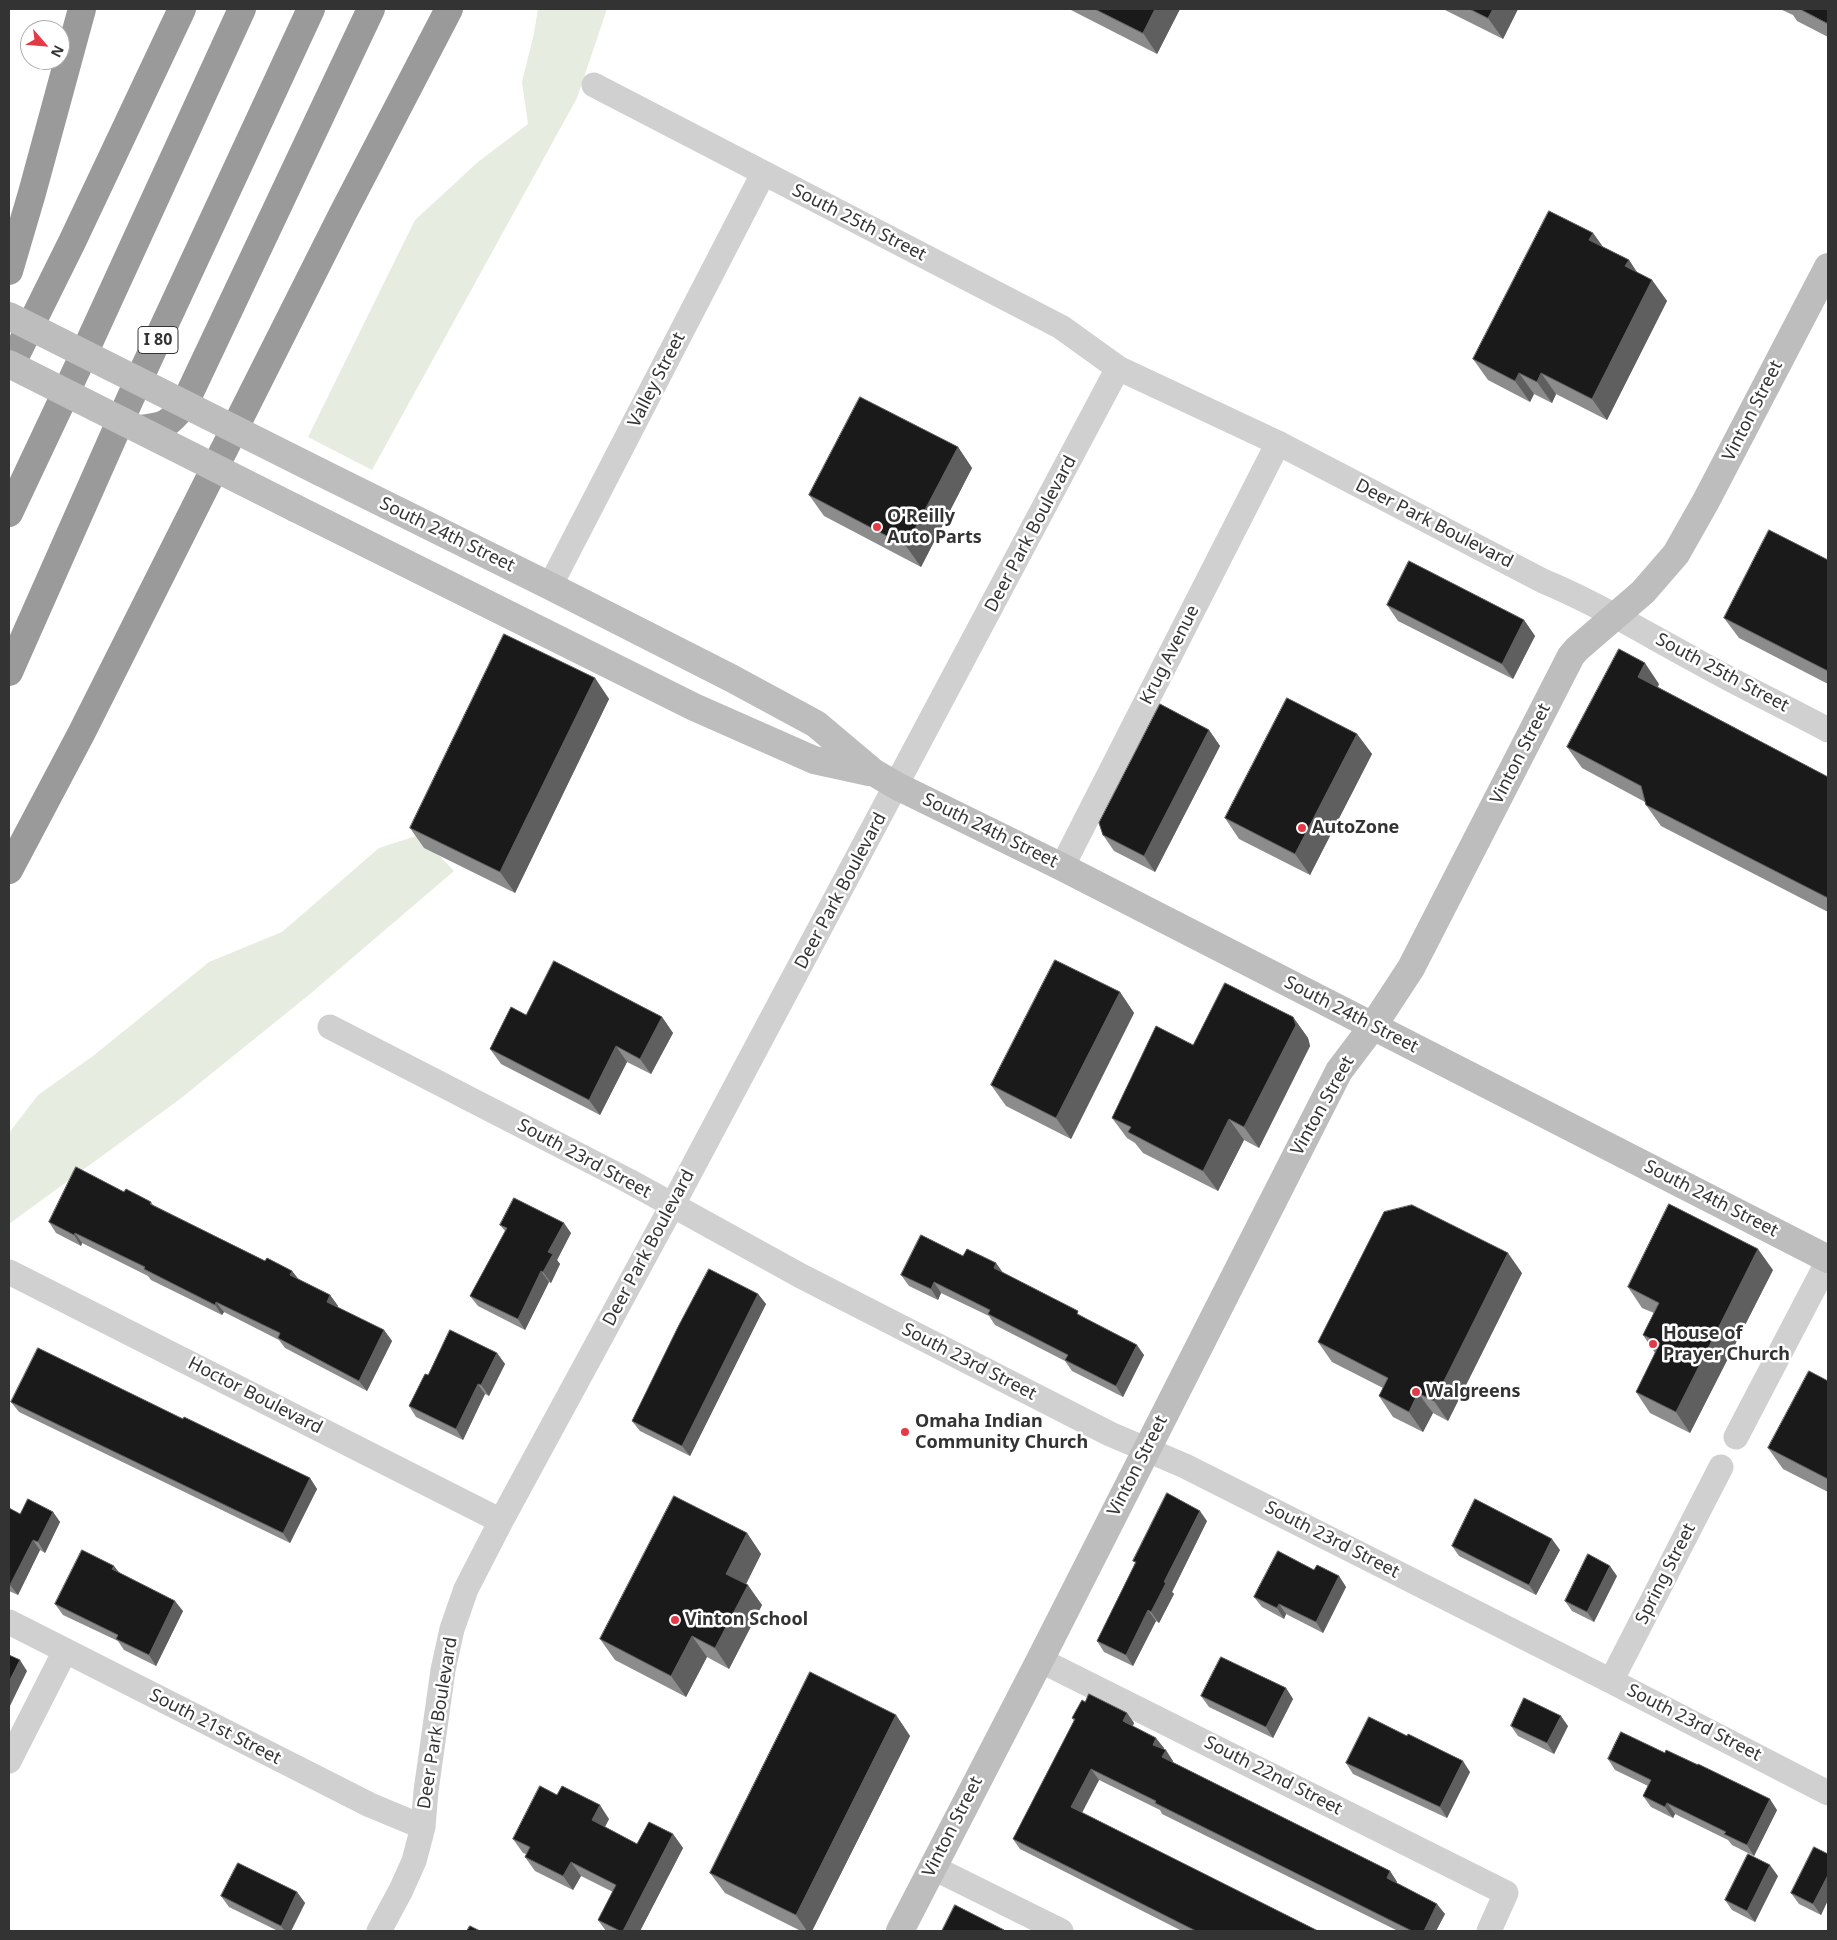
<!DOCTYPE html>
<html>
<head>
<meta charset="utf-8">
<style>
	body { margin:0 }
	#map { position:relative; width:1837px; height:1940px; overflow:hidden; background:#fff; font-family:"Noto Sans",sans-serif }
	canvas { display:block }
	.frame { position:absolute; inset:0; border:10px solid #333; pointer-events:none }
	.north { position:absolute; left:20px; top:20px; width:50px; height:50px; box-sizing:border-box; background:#fff; border:1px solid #adadad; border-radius:50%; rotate:117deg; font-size:14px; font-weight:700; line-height:20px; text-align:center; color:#333 }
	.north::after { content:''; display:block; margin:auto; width:18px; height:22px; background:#e63946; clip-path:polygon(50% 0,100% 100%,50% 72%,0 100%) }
</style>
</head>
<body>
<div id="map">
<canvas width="1837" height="1940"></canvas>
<div class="frame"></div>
<div class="north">N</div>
</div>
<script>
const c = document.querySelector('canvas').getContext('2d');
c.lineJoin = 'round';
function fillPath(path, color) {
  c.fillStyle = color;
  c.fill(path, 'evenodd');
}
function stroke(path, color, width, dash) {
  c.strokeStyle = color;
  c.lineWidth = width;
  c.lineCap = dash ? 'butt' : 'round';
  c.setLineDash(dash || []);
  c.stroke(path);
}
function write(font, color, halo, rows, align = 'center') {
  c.font = font + ' "Noto Sans",sans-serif';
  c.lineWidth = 5;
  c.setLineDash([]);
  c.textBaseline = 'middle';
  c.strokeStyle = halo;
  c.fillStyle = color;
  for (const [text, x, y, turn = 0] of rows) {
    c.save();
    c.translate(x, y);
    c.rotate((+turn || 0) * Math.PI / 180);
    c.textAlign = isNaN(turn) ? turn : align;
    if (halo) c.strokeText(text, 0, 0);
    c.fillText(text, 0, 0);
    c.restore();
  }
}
fillPath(new Path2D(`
	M 538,9 L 607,9 L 577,98 L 372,470 L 308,437 L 415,220 L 478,162 L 528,124 L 522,82 L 534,33 Z
	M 419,835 L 454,871 L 310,994 L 180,1099 L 9,1224 L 9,1133 L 38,1095 L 93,1056 L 209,962 L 282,932 L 379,848 Z`), '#e6ecdf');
stroke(new Path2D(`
	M 594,85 L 1061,327 L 1118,368 L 1278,443 L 1543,581 C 1596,603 1643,632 1693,659 C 1737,684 1783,706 1828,730
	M 550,586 L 763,174
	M 1062,867 L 1278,443
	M 330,1027 L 629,1181 L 801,1276 L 1110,1434 L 1185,1466 L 1611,1681 L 1828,1793
	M 9,1272 L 501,1521
	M 1736,1437 L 1828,1261
	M 9,1622 L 370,1805 L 423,1827
	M 1040,1660 L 1506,1893 L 1489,1931
	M 1611,1681 L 1721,1467
	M 9,1761 L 65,1651
	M 932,1867 L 1061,1931
	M 379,1931 L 401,1890 L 414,1861 L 423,1827 L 426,1791 L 443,1670 L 452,1629 L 466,1589 L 501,1521 L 672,1206 L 1118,368`), '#d0d0d0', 25);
stroke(new Path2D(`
	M 320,472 L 550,586 L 731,678 L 816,724 L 873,772 L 897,786 L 1062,867 L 1828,1259
	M 295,508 L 694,707 L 814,760 L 869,772
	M 900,1931 L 1040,1660 L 1339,1071 L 1373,1026 L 1411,968 L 1571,656 L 1577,649 L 1643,592 L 1676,554 L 1706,501 L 1828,267`), '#bdbdbd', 28);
stroke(new Path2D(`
	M 9,271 L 32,193 L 82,9
	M 11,365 L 72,242 L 182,9
	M 141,429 C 166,426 169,424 184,405 L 371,9
	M 9,513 L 76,371 L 242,9
	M 9,672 L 130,399 L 311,9
	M 9,870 L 81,734 L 343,213 L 449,9`), '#9a9a9a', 28);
stroke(new Path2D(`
	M 9,316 L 320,472
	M 9,364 L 295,508`), '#bdbdbd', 28);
fillPath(new Path2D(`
	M 1069,9 L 1180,9 L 1157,54 Z
	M 1443,9 L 1518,9 L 1503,39 Z
	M 1780,9 L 1828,9 L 1828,37 L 1797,21 L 1793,15 Z
	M 1593,233 L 1603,247 L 1629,260 L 1637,273 L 1652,280 L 1667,301 L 1607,420 L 1556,394 L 1552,403 L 1534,394 L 1530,402 L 1488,380 L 1473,359 Z
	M 958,447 L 972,468 L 921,567 L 824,516 L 809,495 Z
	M 1828,560 L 1828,684 L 1739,638 L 1724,618 Z
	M 1387,605 L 1524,620 L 1535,636 L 1513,679 L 1398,621 Z
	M 595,678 L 609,699 L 515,893 L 424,848 L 410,828 Z
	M 1659,684 L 1658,687 L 1828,777 L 1828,912 L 1661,826 L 1646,805 L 1645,802 L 1582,768 L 1567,747 Z
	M 1209,730 L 1220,746 L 1155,872 L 1114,851 L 1103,835 Z
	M 1357,734 L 1372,754 L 1310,875 L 1239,839 L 1225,818 Z
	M 1120,992 L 1134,1013 L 1071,1139 L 1006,1106 L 991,1085 Z
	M 526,1015 L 662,1017 L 673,1033 L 651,1074 L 627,1062 L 600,1115 L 501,1064 L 490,1049 Z
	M 1293,1017 L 1308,1038 L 1310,1046 L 1259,1148 L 1244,1140 L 1218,1191 L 1143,1153 L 1135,1143 L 1127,1138 L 1112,1118 L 1193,1045 Z
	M 124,1192 L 151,1202 L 153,1205 L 265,1261 L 292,1271 L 298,1279 L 330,1295 L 338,1306 L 337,1307 L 384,1330 L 392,1341 L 367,1391 L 285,1348 L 279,1340 L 224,1312 L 222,1315 L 151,1280 L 148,1276 L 82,1243 L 81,1246 L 56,1233 L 49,1222 Z
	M 500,1225 L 571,1233 L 557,1260 L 560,1264 L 551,1283 L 549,1282 L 525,1330 L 478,1306 L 470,1296 L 505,1231 Z
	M 963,1256 L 1003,1273 L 1082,1316 L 1144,1355 L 1123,1397 L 1072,1371 L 1065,1361 L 995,1325 L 989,1316 L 941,1293 L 938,1300 L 909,1286 L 901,1275 Z
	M 1773,1270 L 1690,1433 L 1650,1413 L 1636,1392 L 1655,1353 L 1643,1335 L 1654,1313 L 1642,1308 L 1628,1287 Z
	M 1522,1273 L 1448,1421 L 1433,1413 L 1423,1432 L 1393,1417 L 1379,1396 L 1383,1388 L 1332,1362 L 1318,1342 Z
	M 758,1294 L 766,1304 L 690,1456 L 640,1431 L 632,1421 Z
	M 497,1353 L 505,1364 L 489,1396 L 485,1394 L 463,1440 L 416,1417 L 409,1406 L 428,1375 Z
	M 1828,1381 L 1828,1492 L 1783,1469 L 1768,1448 Z
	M 11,1402 L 183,1419 L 310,1478 L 317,1489 L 290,1543 L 19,1412 Z
	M 9,1508 L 20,1514 L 53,1512 L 60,1522 L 45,1553 L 40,1550 L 18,1595 L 9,1591 Z
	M 1207,1521 L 1172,1592 L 1174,1594 L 1159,1623 L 1156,1621 L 1133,1666 L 1104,1652 L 1097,1641 L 1135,1563 L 1133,1561 Z
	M 747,1533 L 761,1554 L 746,1584 L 762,1605 L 729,1669 L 707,1657 L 686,1697 L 615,1660 L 600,1639 Z
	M 1452,1546 L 1560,1550 L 1536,1595 L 1459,1556 Z
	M 1314,1570 L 1339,1576 L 1346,1587 L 1323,1633 L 1286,1614 L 1284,1619 L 1262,1607 L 1254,1597 Z
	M 119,1573 L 183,1611 L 156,1666 L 124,1650 L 118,1641 L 63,1615 L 55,1604 Z
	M 1617,1576 L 1594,1622 L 1572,1611 L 1565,1601 Z
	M 1286,1688 L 1293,1699 L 1273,1738 L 1209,1707 L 1201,1696 Z
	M 1085,1702 L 1127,1713 L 1134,1723 L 1133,1726 L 1164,1748 L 1163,1749 L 1173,1761 L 1172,1762 L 1390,1871 L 1397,1882 L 1397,1883 L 1445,1914 L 1436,1931 L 1398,1931 L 1162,1814 L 1160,1810 L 1099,1780 L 1082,1813 L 1318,1931 L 1182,1931 L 1020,1849 L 1013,1839 L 1074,1721 L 1072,1718 Z
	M 896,1715 L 910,1736 L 812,1931 L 801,1931 L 725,1893 L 710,1873 Z
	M 1511,1726 L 1568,1726 L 1554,1754 L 1518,1736 Z
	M 1407,1736 L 1470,1772 L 1447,1818 L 1353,1774 L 1346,1763 Z
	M 1608,1759 L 1777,1810 L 1754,1856 L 1732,1845 L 1728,1840 L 1675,1814 L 1673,1818 L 1651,1807 L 1643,1796 L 1648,1786 L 1615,1770 Z
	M 557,1795 L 609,1819 L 605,1827 L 637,1844 L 673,1834 L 683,1848 L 640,1931 L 606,1931 L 598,1920 L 613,1892 L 581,1876 L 573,1890 L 535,1871 L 525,1857 L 526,1854 L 523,1853 L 513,1839 Z
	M 1828,1854 L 1828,1900 L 1821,1915 L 1799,1904 L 1791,1893 Z
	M 1778,1876 L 1755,1922 L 1732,1910 L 1725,1900 Z
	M 297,1892 L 305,1903 L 291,1931 L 278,1931 L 229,1907 L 221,1896 Z`), '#8c8c8c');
fillPath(new Path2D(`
	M 1155,9 L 1180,9 L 1157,54 L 1143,33 Z
	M 1493,9 L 1518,9 L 1503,39 L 1488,18 Z
	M 1593,233 L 1608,254 L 1589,240 Z
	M 1629,260 L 1643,281 L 1625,266 Z
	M 1652,280 L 1667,301 L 1607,420 L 1592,399 Z
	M 1519,373 L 1534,394 L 1530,402 L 1515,381 Z
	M 1541,373 L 1556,394 L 1552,403 L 1537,382 Z
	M 958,447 L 972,468 L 921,567 L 906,546 Z
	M 1524,620 L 1535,636 L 1513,679 L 1502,664 Z
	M 1645,663 L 1659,684 L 1652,698 L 1638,677 Z
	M 595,678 L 609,699 L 515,893 L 500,872 Z
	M 1209,730 L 1220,746 L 1155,872 L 1144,856 Z
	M 1357,734 L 1372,754 L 1310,875 L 1295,854 Z
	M 1120,992 L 1134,1013 L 1071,1139 L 1056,1118 Z
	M 662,1017 L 673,1033 L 651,1074 L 640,1059 Z
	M 1293,1017 L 1308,1038 L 1310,1046 L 1259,1148 L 1244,1127 Z
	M 616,1046 L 627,1062 L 600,1115 L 589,1100 Z
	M 1229,1119 L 1244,1140 L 1218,1191 L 1203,1171 Z
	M 564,1223 L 571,1233 L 557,1260 L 560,1264 L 551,1283 L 543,1272 L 548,1252 Z
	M 75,1233 L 82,1243 L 81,1246 L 74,1235 Z
	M 1758,1249 L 1773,1270 L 1690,1433 L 1676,1412 Z
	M 1508,1253 L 1522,1273 L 1448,1421 L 1434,1401 Z
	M 996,1263 L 1004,1274 L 994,1268 Z
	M 292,1271 L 300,1281 L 290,1275 Z
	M 541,1271 L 549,1282 L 525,1330 L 518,1319 Z
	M 934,1282 L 941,1293 L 938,1300 L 931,1289 Z
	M 758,1294 L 766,1304 L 690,1456 L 682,1446 Z
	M 330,1295 L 338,1306 L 335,1312 L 327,1302 Z
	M 216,1302 L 224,1312 L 222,1315 L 215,1305 Z
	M 384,1330 L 392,1341 L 367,1391 L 359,1381 Z
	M 1137,1345 L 1144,1355 L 1123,1397 L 1116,1386 Z
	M 497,1353 L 505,1364 L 489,1396 L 481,1385 Z
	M 478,1384 L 485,1394 L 463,1440 L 456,1429 Z
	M 1418,1393 L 1433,1413 L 1423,1432 L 1409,1412 Z
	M 310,1478 L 317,1489 L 290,1543 L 283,1533 Z
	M 1200,1511 L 1207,1521 L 1172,1592 L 1174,1594 L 1159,1623 L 1151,1612 L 1164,1582 Z
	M 53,1512 L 60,1522 L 45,1553 L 38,1542 Z
	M 747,1533 L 761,1554 L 741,1594 L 726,1574 Z
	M 1552,1539 L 1560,1550 L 1536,1595 L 1529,1585 Z
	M 33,1540 L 40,1550 L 18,1595 L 10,1585 Z
	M 114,1566 L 122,1576 L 112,1569 Z
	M 1610,1566 L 1617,1576 L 1594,1622 L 1587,1612 Z
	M 1339,1576 L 1346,1587 L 1323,1633 L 1316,1622 Z
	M 748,1585 L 762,1605 L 729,1669 L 715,1648 Z
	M 175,1601 L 183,1611 L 156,1666 L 149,1655 Z
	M 1279,1604 L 1286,1614 L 1284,1619 L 1277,1608 Z
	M 1148,1610 L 1156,1621 L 1133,1666 L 1126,1655 Z
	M 692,1636 L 707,1657 L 686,1697 L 671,1676 Z
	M 20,1660 L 27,1671 L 9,1708 L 9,1682 Z
	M 1286,1688 L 1293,1699 L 1273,1738 L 1266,1727 Z
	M 1127,1713 L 1134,1723 L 1130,1731 L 1123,1721 Z
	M 896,1715 L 910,1736 L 812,1931 L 807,1931 L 796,1915 Z
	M 1561,1716 L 1568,1726 L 1554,1754 L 1547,1743 Z
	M 1156,1738 L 1164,1748 L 1161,1755 L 1153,1745 Z
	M 1166,1750 L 1173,1761 L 1170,1768 L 1162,1757 Z
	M 1463,1761 L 1470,1772 L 1447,1818 L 1440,1807 Z
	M 1091,1769 L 1099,1780 L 1079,1818 L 1071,1807 Z
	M 1770,1799 L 1777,1810 L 1754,1856 L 1747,1845 Z
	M 1667,1803 L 1675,1814 L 1673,1818 L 1665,1807 Z
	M 600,1805 L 609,1819 L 601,1834 L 592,1820 Z
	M 673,1834 L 683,1848 L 640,1931 L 623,1931 Z
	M 571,1862 L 581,1876 L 573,1890 L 563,1876 Z
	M 1770,1865 L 1778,1876 L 1755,1922 L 1747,1911 Z
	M 1390,1871 L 1397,1882 L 1394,1889 L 1387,1878 Z
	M 1828,1875 L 1828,1900 L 1821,1915 L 1813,1904 Z
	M 297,1892 L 305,1903 L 291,1931 L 285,1931 L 281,1926 Z
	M 1437,1904 L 1445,1914 L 1436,1931 L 1424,1931 Z`), '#5f5f5f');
const building = new Path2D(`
	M 1095,9 L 1155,9 L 1143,33 Z
	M 1470,9 L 1493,9 L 1488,18 Z
	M 1800,9 L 1828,9 L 1828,20 L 1827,23 Z
	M 1549,211 L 1593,233 L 1589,240 L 1629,260 L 1625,266 L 1652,280 L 1592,399 L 1541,373 L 1537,382 L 1519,373 L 1515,381 L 1473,359 Z
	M 860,397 L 958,447 L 906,546 L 809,495 Z
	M 1769,530 L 1828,560 L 1828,671 L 1724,618 Z
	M 1409,561 L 1524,620 L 1502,664 L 1387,605 Z
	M 504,634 L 595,678 L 500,872 L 410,828 Z
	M 1619,649 L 1645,663 L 1638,677 L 1828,777 L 1828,898 L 1646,805 L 1641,786 L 1567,747 Z
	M 1287,698 L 1357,734 L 1295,854 L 1225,818 Z
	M 1160,704 L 1209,730 L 1144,856 L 1103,835 L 1099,823 Z
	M 1055,960 L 1120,992 L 1056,1118 L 991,1085 Z
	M 554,961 L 662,1017 L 640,1059 L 616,1046 L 589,1100 L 490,1049 L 511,1007 L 526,1015 Z
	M 1225,983 L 1293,1017 L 1296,1025 L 1244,1127 L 1229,1119 L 1203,1171 L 1128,1132 L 1131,1127 L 1112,1118 L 1156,1026 L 1193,1045 Z
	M 76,1167 L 124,1192 L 126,1189 L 151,1202 L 150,1204 L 265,1261 L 267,1258 L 292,1271 L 290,1275 L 330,1295 L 327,1302 L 384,1330 L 359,1381 L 278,1338 L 280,1333 L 216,1302 L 215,1305 L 144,1269 L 145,1267 L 75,1233 L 74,1235 L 49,1222 Z
	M 514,1198 L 564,1223 L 548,1252 L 553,1254 L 543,1272 L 541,1271 L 518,1319 L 470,1296 L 507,1228 L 500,1225 Z
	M 1669,1204 L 1758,1249 L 1676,1412 L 1636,1392 L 1660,1343 L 1643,1335 L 1659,1303 L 1628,1287 Z
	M 1412,1205 L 1508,1253 L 1434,1401 L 1418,1393 L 1409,1412 L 1379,1396 L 1388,1378 L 1318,1342 L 1384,1212 Z
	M 921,1235 L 963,1256 L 967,1249 L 996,1263 L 994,1268 L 1078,1311 L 1077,1314 L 1137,1345 L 1116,1386 L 1065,1360 L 1068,1355 L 988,1314 L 990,1310 L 934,1282 L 931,1289 L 901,1275 Z
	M 709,1269 L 758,1294 L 682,1446 L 632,1421 L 678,1327 Z
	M 450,1330 L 497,1353 L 481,1385 L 478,1384 L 456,1429 L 409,1406 L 425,1374 L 428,1375 Z
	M 38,1348 L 183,1419 L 184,1417 L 310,1478 L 283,1533 L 11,1402 Z
	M 1809,1371 L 1828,1381 L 1828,1479 L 1768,1448 Z
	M 1167,1493 L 1200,1511 L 1164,1582 L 1166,1583 L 1151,1612 L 1148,1610 L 1126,1655 L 1097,1641 L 1136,1562 L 1133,1561 Z
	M 674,1496 L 747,1533 L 726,1574 L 748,1585 L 715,1648 L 692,1636 L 671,1676 L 600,1639 Z
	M 28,1499 L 53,1512 L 38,1542 L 33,1540 L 10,1585 L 9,1584 L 9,1508 L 20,1514 Z
	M 1475,1499 L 1552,1539 L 1529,1585 L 1452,1546 Z
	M 82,1550 L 114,1566 L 112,1569 L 175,1601 L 149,1655 L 116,1639 L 118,1635 L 55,1604 Z
	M 1278,1551 L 1314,1570 L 1317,1565 L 1339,1576 L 1316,1622 L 1279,1604 L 1277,1608 L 1254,1597 Z
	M 1588,1554 L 1610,1566 L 1587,1612 L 1565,1601 Z
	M 9,1655 L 20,1660 L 9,1682 Z
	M 1221,1657 L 1286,1688 L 1266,1727 L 1201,1696 Z
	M 810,1672 L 896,1715 L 796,1915 L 710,1873 Z
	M 1089,1694 L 1127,1713 L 1123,1721 L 1156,1738 L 1153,1745 L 1166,1750 L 1162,1757 L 1390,1871 L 1387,1878 L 1437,1904 L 1424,1931 L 1412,1931 L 1155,1803 L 1156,1801 L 1091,1769 L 1071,1807 L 1318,1931 L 1196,1931 L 1013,1839 L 1075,1719 L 1072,1718 L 1082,1700 L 1085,1702 Z
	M 1524,1698 L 1561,1716 L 1547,1743 L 1511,1726 Z
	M 1369,1717 L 1407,1736 L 1408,1734 L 1463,1761 L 1440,1807 L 1346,1763 Z
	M 1621,1732 L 1665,1753 L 1666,1750 L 1698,1765 L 1698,1764 L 1770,1799 L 1747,1845 L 1724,1834 L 1726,1832 L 1667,1803 L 1665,1807 L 1643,1796 L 1651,1780 L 1608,1759 Z
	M 540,1786 L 557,1795 L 562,1786 L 600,1805 L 592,1820 L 637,1844 L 649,1822 L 673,1834 L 623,1931 L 620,1931 L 598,1920 L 616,1885 L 571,1862 L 563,1876 L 525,1857 L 530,1847 L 513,1839 Z
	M 1814,1847 L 1828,1854 L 1828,1875 L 1813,1904 L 1791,1893 Z
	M 1748,1854 L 1770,1865 L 1747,1911 L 1725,1900 Z
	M 238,1863 L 297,1892 L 281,1926 L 221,1896 Z
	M 955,1905 L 1004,1930 L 1004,1931 L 942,1931 Z
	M 470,1926 L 480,1931 L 467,1931 Z`);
fillPath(building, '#1a1a1a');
stroke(building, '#5f5f5f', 1);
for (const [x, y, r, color] of [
	[877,527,5,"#e63946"],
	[1302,828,5,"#e63946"],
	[1653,1344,5,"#e63946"],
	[1416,1392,5,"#e63946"],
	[905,1432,5,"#e63946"],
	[675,1620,5,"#e63946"]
]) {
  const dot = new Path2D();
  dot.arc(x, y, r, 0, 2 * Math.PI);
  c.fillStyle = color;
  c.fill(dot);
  stroke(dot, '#fff', 2);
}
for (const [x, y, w] of [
	[158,340,40]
]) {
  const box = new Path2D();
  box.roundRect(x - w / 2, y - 13.5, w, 27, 4);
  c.fillStyle = '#fff';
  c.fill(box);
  stroke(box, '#333', 1);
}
write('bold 16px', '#333', null, [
	["I 80",158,340]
]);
write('18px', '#333', '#fff', [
	["South 25th Street",859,223,27],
	["Valley Street",657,380,-63],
	["Vinton Street",1753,411,-63],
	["Deer Park Boulevard",1434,524,27],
	["Deer Park Boulevard",1031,534,-62],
	["South 24th Street",447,535,26],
	["Krug Avenue",1170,655,-63],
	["South 25th Street",1722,673,28],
	["Vinton Street",1521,754,-63],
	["South 24th Street",990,831,26],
	["Deer Park Boulevard",841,891,-62],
	["South 24th Street",1351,1015,27],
	["Vinton Street",1323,1106,-61],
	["South 23rd Street",584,1159,28],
	["South 24th Street",1711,1199,27],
	["Deer Park Boulevard",649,1248,-62],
	["South 23rd Street",969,1362,27],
	["Hoctor Boulevard",255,1396,27],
	["Vinton Street",1138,1466,-63],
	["South 23rd Street",1332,1540,27],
	["Spring Street",1666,1574,-63],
	["Deer Park Boulevard",438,1723,-81],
	["South 23rd Street",1694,1723,27],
	["South 21st Street",215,1727,27],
	["South 22nd Street",1273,1776,27],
	["Vinton Street",953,1827,-63]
]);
write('bold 18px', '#333', '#fff', [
	["O'Reilly",887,517],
	["Auto Parts",887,538],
	["AutoZone",1312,828],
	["House of",1663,1334],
	["Prayer Church",1663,1355],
	["Walgreens",1426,1392],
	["Omaha Indian",915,1422],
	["Community Church",915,1443],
	["Vinton School",685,1620]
], 'left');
</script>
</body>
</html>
